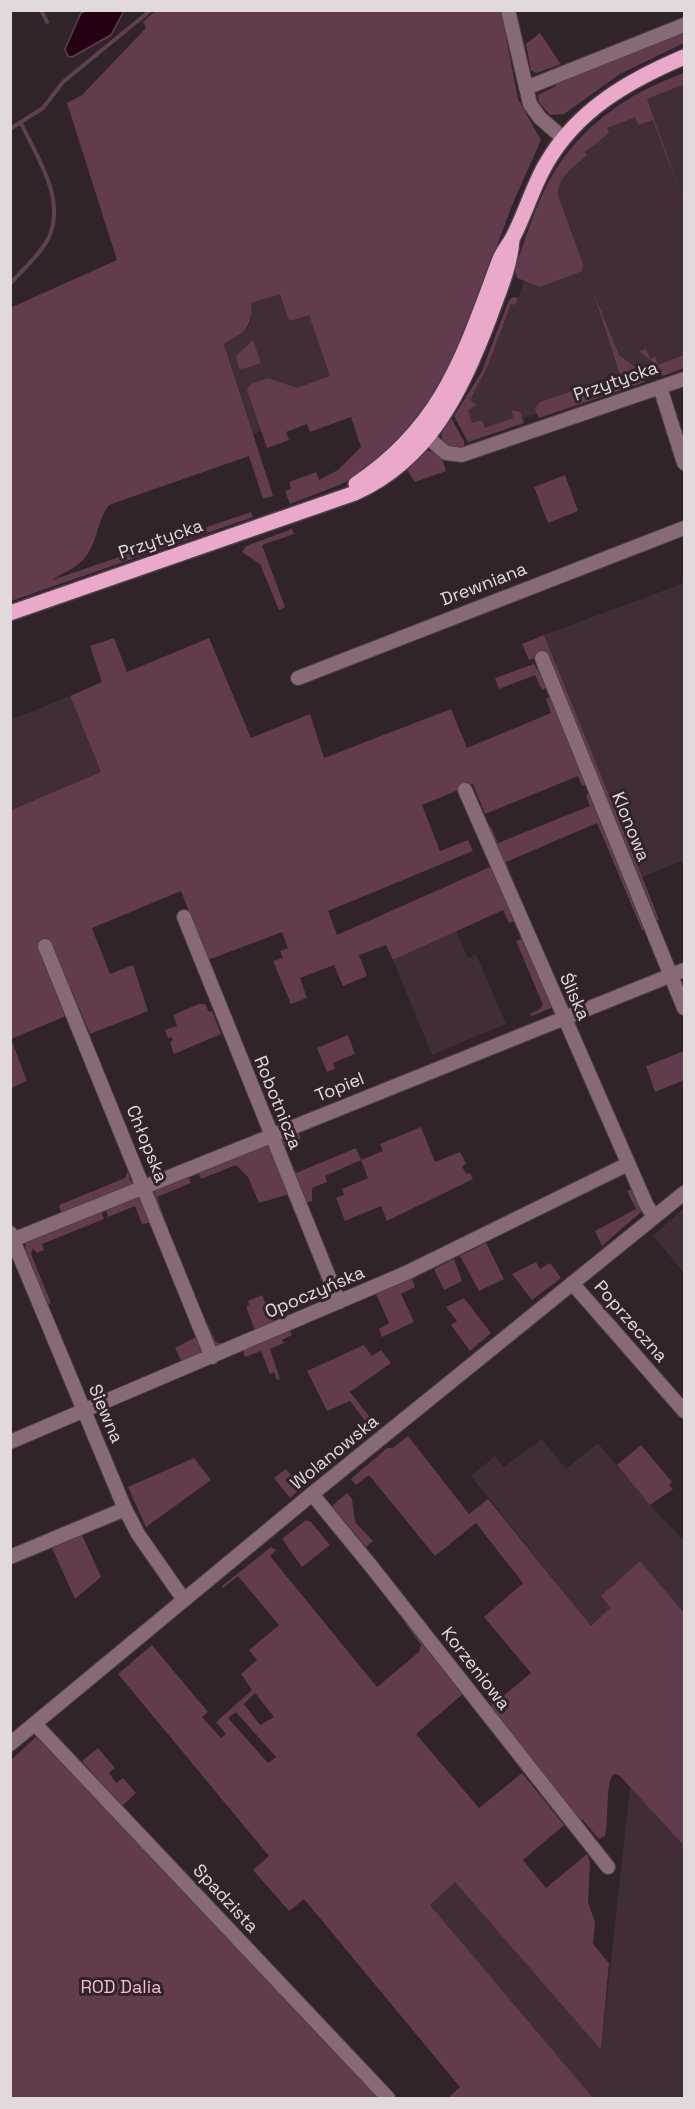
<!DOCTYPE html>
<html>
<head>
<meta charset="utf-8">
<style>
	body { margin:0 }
	#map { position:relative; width:695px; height:2109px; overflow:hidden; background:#302329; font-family:"Space Grotesk",sans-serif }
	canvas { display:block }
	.frame { position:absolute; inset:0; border:12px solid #e2d9dd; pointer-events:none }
</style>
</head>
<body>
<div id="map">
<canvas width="695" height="2109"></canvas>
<div class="frame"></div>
</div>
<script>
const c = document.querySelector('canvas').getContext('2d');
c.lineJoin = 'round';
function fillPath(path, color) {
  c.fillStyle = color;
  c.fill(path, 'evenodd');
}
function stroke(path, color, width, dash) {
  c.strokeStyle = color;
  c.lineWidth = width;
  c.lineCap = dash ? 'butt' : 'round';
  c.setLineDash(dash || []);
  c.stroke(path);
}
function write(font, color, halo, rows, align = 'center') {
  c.font = font + ' "Space Grotesk",sans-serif';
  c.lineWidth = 6;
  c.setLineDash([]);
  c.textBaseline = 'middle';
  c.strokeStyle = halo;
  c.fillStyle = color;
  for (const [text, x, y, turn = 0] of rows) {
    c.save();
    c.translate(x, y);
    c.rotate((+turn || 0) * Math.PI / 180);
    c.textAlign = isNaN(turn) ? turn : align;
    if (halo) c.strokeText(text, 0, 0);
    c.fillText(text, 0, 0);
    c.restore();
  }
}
fillPath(new Path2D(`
	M 684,84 L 684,361 L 477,435 L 467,410 L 470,400 L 487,368 L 511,303 L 515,305 L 519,295 L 524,281 L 515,275 L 515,269 L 550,179 L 576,143 L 611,111 L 628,99 Z
	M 315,282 L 358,397 L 253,434 L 224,343 L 247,328 L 251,321 L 251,303 Z
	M 684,583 L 684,860 L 642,877 L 544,635 Z
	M 70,696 L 101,772 L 11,810 L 11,720 Z
	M 456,931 L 468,958 L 476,954 L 506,1024 L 432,1055 L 393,960 Z
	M 684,1208 L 684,1273 L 653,1236 Z
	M 542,1439 L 566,1469 L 598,1443 L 656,1512 L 684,1540 L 684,1613 L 640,1562 L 601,1597 L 610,1608 L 591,1626 L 471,1476 L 495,1456 L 504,1467 Z
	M 630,1787 L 684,1846 L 684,2098 L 593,2098 L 429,1904 L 455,1882 L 601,2050 Z`), '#402d37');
fillPath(new Path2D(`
	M 155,11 L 501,11 L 518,99 L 541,140 L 513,203 L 449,372 L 419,419 L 381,458 L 344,483 L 290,504 L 285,491 L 291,489 L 289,482 L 316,472 L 319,480 L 338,470 L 361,447 L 351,417 L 310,432 L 307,424 L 286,432 L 289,440 L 267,448 L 247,390 L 251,384 L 268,378 L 297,388 L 330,376 L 309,315 L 289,321 L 280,294 L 251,303 C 253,328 244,332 224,344 L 273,496 L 263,499 L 249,456 L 109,505 C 96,523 98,543 84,559 C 75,569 62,573 52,580 L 251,512 L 253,517 L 11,601 L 10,308 L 117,260 L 67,103 L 82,95 L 146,28 L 143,22 Z
	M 684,31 L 684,43 L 620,74 L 564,114 L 550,115 L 539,102 L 538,95 L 556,86 L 554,82 Z
	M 540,33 L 560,63 L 559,65 L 536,73 L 531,70 L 526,44 Z
	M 684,73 L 684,84 L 647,99 L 684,203 L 653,120 L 638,125 L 635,117 L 607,128 L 609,133 L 585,152 L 587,155 C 575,166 556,178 558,196 L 583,264 L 582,271 L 540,287 L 517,278 L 515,269 C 525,239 535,207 550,179 C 579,127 629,92 684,73 Z
	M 594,294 L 619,355 L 643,373 L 645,382 L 539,418 L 535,409 L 540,402 L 620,375 Z
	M 513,297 L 518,298 L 515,305 L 511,304 L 487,368 L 470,400 L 477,405 L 468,410 L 472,423 L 482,420 L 485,428 L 513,418 L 512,410 L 520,412 L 524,423 L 468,442 L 454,416 L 481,373 L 509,300 Z
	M 253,340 L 261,363 L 243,369 L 239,368 L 236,356 Z
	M 646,349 L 650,359 L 655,357 L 658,365 L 684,355 L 684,368 L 663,376 L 654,363 L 639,351 Z
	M 450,416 L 464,441 L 464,448 L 450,448 C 436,438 442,428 450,416 Z
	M 423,451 L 430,451 L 441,456 L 446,471 L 415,482 L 405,467 Z
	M 565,475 L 578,511 L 548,523 L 534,487 Z
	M 292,529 L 294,534 L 262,545 L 285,607 L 279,610 L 260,564 L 242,552 L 246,546 Z
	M 544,635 L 645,884 L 659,920 L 655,921 L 544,655 L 529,660 L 522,644 Z
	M 114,638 L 127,672 L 209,638 L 251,738 L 310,714 L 324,758 L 451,709 L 467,748 L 551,713 L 546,699 L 553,695 L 590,783 L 582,786 L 578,776 L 485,814 L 473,784 L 422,805 L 440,851 L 468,840 L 473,851 L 328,911 L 337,935 L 492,866 L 515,921 L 509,923 L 503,910 L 393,960 L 386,945 L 359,955 L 367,976 L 343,986 L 334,965 L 300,978 L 307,998 L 291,1004 L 273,961 L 283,958 L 280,951 L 288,948 L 282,932 L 208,960 L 181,891 L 92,928 L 110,974 L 133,965 L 148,1011 L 90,1034 L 51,942 L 39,947 L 66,1016 L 11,1039 L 11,810 L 101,772 L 70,696 L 102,682 L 90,646 Z
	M 534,664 L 548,687 L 542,690 L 535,675 L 499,689 L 495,678 Z
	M 592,792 L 638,913 L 644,930 L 642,930 L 597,823 L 506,862 L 510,873 L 506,874 L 487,829 L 491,827 L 498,843 L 590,806 L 586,795 Z
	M 523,938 L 553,1007 L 532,1016 L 530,1014 L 540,1009 L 543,1005 L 516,941 Z
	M 199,1004 L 205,1004 L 209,1012 L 212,1011 L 221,1034 L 174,1054 L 170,1042 L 173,1040 L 171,1037 L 168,1038 L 165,1030 L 177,1026 L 173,1015 Z
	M 348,1035 L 355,1054 L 333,1063 L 335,1069 L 327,1072 L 317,1048 Z
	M 11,1039 L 27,1081 L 11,1088 L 10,1088 Z
	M 684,1051 L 684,1080 L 655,1092 L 646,1066 Z
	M 421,1127 L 435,1162 L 460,1152 L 466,1164 L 462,1166 L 466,1174 L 470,1173 L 473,1179 L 387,1221 L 381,1206 L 345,1221 L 336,1198 L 344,1195 L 342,1189 L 368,1178 L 361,1160 L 325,1176 L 327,1182 L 312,1188 L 312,1201 L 305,1203 L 281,1140 L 298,1131 L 301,1138 L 285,1147 L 296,1173 L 356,1148 L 361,1160 L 383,1151 L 380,1144 Z
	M 266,1145 L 271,1148 L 290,1194 L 259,1203 L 248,1177 L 236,1165 L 201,1179 L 198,1172 Z
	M 128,1170 L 130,1181 L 133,1180 L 130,1187 L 62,1215 L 59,1205 L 125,1178 Z
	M 188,1176 L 191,1183 L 157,1197 L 171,1238 L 154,1193 L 157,1189 Z
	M 632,1189 L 642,1211 L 602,1246 L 595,1231 L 636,1209 L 627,1191 Z
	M 135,1197 L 141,1197 L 154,1222 L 142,1224 L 135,1206 L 108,1217 L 106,1209 Z
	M 101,1211 L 104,1219 L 42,1244 L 44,1250 L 37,1253 L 33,1248 L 31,1254 L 51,1303 L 48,1305 L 25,1249 L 26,1243 Z
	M 486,1243 L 504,1279 L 479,1291 L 460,1256 Z
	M 454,1259 L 462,1281 L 444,1290 L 434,1269 Z
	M 536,1262 L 540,1269 L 550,1263 L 561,1278 L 532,1300 L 512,1274 Z
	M 416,1274 L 417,1277 L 412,1279 L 415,1287 L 401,1294 L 414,1322 L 382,1337 L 379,1329 L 389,1323 L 376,1294 L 373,1294 Z
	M 262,1295 L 274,1322 L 219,1348 L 216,1346 L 201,1311 L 216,1342 L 222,1344 L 255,1330 L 246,1307 L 249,1305 L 248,1301 Z
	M 464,1298 L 491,1333 L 470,1351 L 451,1325 L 457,1321 L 446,1307 Z
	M 290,1330 L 292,1335 L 282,1340 L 284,1343 L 270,1349 L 280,1379 L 277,1380 L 274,1372 L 270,1374 L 261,1351 L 245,1357 L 243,1350 Z
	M 196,1337 L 203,1352 L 183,1364 L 175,1348 Z
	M 364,1345 L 372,1356 L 381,1350 L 391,1363 L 350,1392 L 377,1426 L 372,1430 L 350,1401 L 327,1411 L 307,1371 Z
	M 408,1436 L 469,1514 L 488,1499 L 591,1626 L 610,1608 L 601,1596 L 640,1561 L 684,1613 L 684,1846 L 619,1775 L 614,1774 C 605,1780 609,1822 605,1836 L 599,1839 L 582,1819 L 577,1822 L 509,1735 L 491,1706 L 531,1673 L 484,1617 L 523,1583 L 476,1523 L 435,1556 L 369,1475 L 356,1485 L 351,1479 L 387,1448 L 393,1448 Z
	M 641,1445 L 672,1482 L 669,1485 L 673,1489 L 650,1505 L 617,1465 Z
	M 194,1458 L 211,1480 L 146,1527 L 128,1487 Z
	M 286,1469 L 301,1488 L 290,1498 L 274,1478 Z
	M 347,1493 L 352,1499 L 355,1522 L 373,1541 L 366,1547 L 332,1506 Z
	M 306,1520 L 311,1522 L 330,1545 L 302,1567 L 282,1539 Z
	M 82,1535 L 101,1577 L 75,1599 L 52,1548 Z
	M 271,1547 L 276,1550 L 270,1556 L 377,1687 L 419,1652 L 421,1645 L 405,1623 L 411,1625 L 463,1694 L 416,1734 L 479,1808 L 522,1773 L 564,1825 L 523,1860 L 546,1888 L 587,1854 L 590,1862 L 588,1902 L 595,1922 L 593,1944 L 609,1963 L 601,2050 L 455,1882 L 430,1905 L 593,2098 L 448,2098 L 460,2087 L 304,1899 L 289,1911 L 253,1870 L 269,1856 L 118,1674 L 152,1645 L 208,1712 L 202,1717 L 221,1738 L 226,1734 L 216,1722 L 252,1690 L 241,1674 L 257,1660 L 249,1650 L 279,1625 L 238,1576 L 223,1588 L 222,1586 ZM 255,1693 L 274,1717 L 260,1725 L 244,1704 ZM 236,1712 L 276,1757 L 268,1763 L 228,1718 Z
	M 38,1735 L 381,2098 L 11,2098 L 11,1760 Z
	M 98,1748 L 115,1768 L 109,1773 L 116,1783 L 123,1778 L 136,1793 L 122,1806 L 82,1761 Z`), '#623b4f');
const water = new Path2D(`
	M 85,11 L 124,11 L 111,35 L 72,57 L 68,56 L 65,49 L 81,13 Z`);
fillPath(water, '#250015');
stroke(water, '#5e4151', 1.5);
stroke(new Path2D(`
	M 41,10 L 47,22
	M 10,129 L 43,108 L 63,82 L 151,10
	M 10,284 C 22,270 41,254 49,237 C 66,198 37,158 21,123`), '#5e4151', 4);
const minor = new Path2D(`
	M 508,10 L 530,104 L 540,118 L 563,138
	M 526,88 L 684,25
	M 660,387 L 684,463
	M 420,431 L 446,453 L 462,455 L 684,379
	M 542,658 L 684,1008
	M 298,678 L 684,528
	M 465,790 L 646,1204 L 654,1217
	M 184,917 L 339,1302
	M 45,946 L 212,1357
	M 10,1233 L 125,1509 L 138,1534 L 184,1600
	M 10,1241 L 684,970
	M 572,1283 L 684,1411
	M 10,1442 L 406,1273 L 628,1164
	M 312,1494 L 371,1566 L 608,1867
	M 10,1557 L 125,1509
	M 35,1724 L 388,2098
	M 10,1744 L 312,1494 L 684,1193`);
const major = new Path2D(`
	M 356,484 C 444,425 464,354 500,259 C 503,252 508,246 512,239 C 525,215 532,188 546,164 C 577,110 628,81 684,57
	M 10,613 L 355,493 C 430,459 461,391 489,319 C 498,293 510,268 512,240`);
stroke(minor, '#4c4046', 16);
stroke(major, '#4c4046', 18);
stroke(minor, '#886978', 14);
stroke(major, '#eaa9ca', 15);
write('18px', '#e2d9dd', '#302329', [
	["Przytycka",616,382,-19],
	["Przytycka",161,540,-19],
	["Drewniana",484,585,-21],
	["Klonowa",630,827,68],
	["Śliska",574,997,66],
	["Topiel",340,1088,-22],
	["Robotnicza",277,1103,68],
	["Chłopska",146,1144,68],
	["Opoczyńska",315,1293,-23],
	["Poprzeczna",630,1322,49],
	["Siewna",105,1414,67],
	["Wolanowska",335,1453,-39],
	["Korzeniowa",475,1669,52],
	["Spadzista",225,1899,47]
]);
write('18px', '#f6bad8', '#302329', [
	["ROD Dalia",121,1988]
]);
</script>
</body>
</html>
